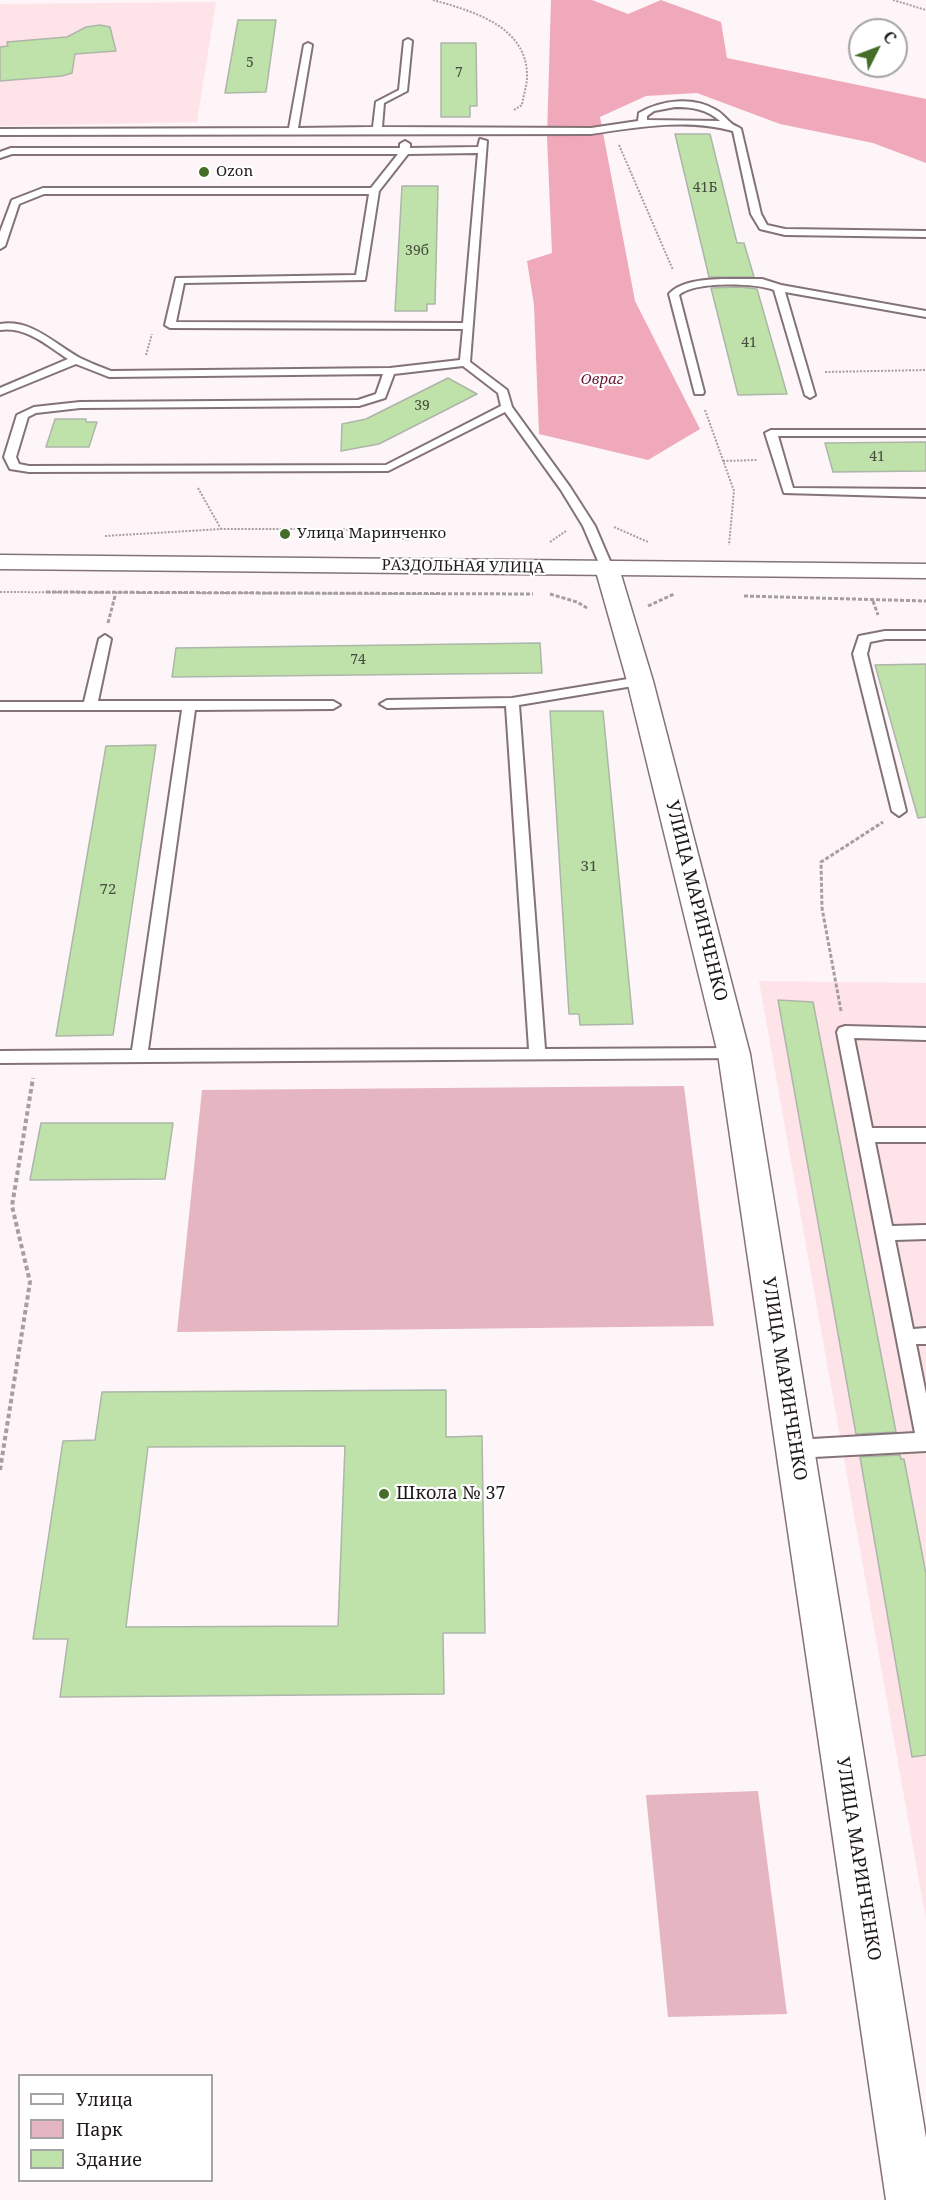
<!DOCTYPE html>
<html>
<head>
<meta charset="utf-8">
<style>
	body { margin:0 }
	#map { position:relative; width:926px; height:2200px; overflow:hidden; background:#fdf5f7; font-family:"Noto Serif",serif }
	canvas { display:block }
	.legend { position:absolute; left:18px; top:2074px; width:195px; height:108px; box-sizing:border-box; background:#fff; border:2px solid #a5a3a3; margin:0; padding:8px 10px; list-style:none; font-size:18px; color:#1f191a }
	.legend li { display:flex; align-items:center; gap:12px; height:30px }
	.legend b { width:30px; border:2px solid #a5a3a3 }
	.north { position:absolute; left:848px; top:18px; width:60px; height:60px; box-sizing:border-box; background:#fff; border:2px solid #a5a3a3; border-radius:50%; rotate:48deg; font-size:16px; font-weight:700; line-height:24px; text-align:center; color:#1f191a }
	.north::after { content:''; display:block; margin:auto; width:21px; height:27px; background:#456e29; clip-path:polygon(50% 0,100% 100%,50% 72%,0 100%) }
</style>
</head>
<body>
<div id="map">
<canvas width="926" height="2200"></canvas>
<ul class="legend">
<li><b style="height:8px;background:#fff"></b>Улица</li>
<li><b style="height:16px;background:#e5b6c1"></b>Парк</li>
<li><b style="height:16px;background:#bee2a9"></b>Здание</li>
</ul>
<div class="north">С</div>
</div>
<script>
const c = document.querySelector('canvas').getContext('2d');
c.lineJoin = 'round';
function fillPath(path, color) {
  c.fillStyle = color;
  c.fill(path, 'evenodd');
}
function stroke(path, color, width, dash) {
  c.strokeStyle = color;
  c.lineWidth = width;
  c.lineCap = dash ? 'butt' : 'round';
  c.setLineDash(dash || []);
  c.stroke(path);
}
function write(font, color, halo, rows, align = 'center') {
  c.font = font + ' "Noto Serif",serif';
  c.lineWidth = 4.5;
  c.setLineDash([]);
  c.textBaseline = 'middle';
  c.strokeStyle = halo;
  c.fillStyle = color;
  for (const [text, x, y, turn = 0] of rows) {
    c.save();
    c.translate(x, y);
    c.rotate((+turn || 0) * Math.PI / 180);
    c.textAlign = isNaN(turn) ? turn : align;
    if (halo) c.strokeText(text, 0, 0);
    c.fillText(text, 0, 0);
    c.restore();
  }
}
fillPath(new Path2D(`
	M 216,2 L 197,122 L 0,126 L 0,4 Z
	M 759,981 L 926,983 L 926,1920 Z`), '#fee3e9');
fillPath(new Path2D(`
	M 684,1086 L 714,1326 L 177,1332 L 202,1090 Z
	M 758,1791 L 787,2014 L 668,2017 L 646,1795 Z`), '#e5b6c1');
fillPath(new Path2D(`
	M 551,0 L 592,0 L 628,14 L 661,0 L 721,22 L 727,58 L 926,99 L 926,163 L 873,143 L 780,124 L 697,93 L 646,96 L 600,117 L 635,301 L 700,429 L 648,460 L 539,434 L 534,305 L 527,261 L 552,253 L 547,137 Z`), '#efa9ba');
const building = new Path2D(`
	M 238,20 L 276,20 L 266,92 L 225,93 Z
	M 100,25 L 110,27 L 116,51 L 75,54 L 72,73 L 62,76 L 0,81 L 0,47 L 8,46 L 7,42 L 67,37 L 86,27 Z
	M 441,43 L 476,43 L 477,106 L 470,106 L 470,117 L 441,117 Z
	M 675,134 L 710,134 L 737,243 L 744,243 L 754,277 L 709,277 Z
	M 402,186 L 438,186 L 435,304 L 427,304 L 427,311 L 395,311 Z
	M 740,287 L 757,289 L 787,394 L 738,395 L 711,288 Z
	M 448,378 L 477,394 L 379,444 L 341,451 L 342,424 L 366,419 Z
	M 55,419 L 86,419 L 86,422 L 97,422 L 89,447 L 46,447 Z
	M 926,442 L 926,471 L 833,472 L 825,443 Z
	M 540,643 L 542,673 L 172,677 L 176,648 Z
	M 926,664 L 926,817 L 918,818 L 875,665 Z
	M 550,711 L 603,711 L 633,1024 L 580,1025 L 579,1014 L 569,1014 Z
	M 156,745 L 113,1035 L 56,1036 L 106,746 Z
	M 778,1000 L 813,1002 L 896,1432 L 856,1434 Z
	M 41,1123 L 173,1123 L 165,1179 L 30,1180 Z
	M 446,1390 L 446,1437 L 482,1436 L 485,1633 L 443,1633 L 444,1694 L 60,1697 L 68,1639 L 33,1639 L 63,1441 L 95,1440 L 102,1392 ZM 345,1446 L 338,1626 L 126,1627 L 148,1447 Z
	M 900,1455 L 901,1459 L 904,1459 L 926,1574 L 926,1755 L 912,1757 L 860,1457 Z`);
fillPath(building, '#bee2a9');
stroke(building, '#adb6a9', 1.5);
const lane = new Path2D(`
	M 408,39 L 412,41 L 407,91 L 384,103 L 382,127 L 591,128 L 638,121 L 639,113 C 661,100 693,96 716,110 C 722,113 725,118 730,122 C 733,126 738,126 741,129 L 761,214 L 767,225 L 785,229 L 926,231 L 926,237 L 785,235 L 760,229 L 751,214 L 733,131 C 688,118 636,127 591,134 L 0,135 L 0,129 L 289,128 L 304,45 L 308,43 L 312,45 L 298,128 L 373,127 L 376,102 L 399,90 L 404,41 ZM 675,107 C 691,107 707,109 720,121 L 647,120 L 647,116 L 654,111 Z
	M 480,139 L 487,141 L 470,362 L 507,390 L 512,407 L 570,487 L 595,526 L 613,568 L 611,571 L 607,572 L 601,568 L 583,526 L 561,490 L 505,412 L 388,471 L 29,472 L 10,469 L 4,457 L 17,415 L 34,407 L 80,402 L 358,400 L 376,394 L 383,374 L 109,377 L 76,364 L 0,395 L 0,388 L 68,359 C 48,346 26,326 0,330 L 0,324 C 32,319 54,344 80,358 C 90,363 101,367 111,371 L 390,368 L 460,360 L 463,329 L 170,328 L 165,325 L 176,278 L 356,275 L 369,194 L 44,194 L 19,204 L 5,246 L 0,249 L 0,232 L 12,200 L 43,188 L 371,188 L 398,154 L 12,154 L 0,158 L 0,152 L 11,148 L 400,148 L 400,144 L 405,141 L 410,144 L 410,148 L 478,147 ZM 478,153 L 463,323 L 176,322 L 184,283 L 365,280 L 379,191 L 408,154 ZM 463,366 L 498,393 L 501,406 L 386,465 L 29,466 L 19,464 L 16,457 L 28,417 L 36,413 L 80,408 L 359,406 L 385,398 L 394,374 Z
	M 762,279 L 781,285 L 926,311 L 926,317 L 785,292 L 815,395 L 810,398 L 805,395 L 774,290 C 755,283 695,281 679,295 L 704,392 L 703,394 L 695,394 L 669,294 C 686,274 737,280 762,279 Z
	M 771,430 L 926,430 L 926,436 L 778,436 L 793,488 L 926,489 L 926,497 L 784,493 L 765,433 Z
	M 885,631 L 926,631 L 926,639 L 885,639 L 870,642 L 867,654 L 906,811 L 899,816 L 892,811 L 853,654 L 859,636 Z
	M 105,635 L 111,639 L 98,701 L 333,701 L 340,705 L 333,709 L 195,710 L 148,1050 L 529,1049 L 506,706 L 387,708 L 380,704 L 387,700 L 512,698 L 640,677 L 647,681 L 645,684 L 519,705 L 545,1049 L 734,1048 L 740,1050 L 742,1054 L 740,1058 L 0,1063 L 0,1051 L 132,1050 L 182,710 L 0,710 L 0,702 L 84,702 L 99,639 Z
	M 845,1026 L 926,1028 L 926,1040 L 854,1038 L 872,1128 L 926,1128 L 926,1142 L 875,1142 L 892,1226 L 926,1225 L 926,1239 L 895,1240 L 913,1329 L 926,1328 L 926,1344 L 916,1344 L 926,1394 L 926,1451 L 795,1458 L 788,1455 L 785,1449 L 788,1443 L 795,1440 L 915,1433 L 837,1032 L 839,1028 Z`);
const street = new Path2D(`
	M 607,561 L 616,563 L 619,568 L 653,681 L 750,1054 L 926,2138 L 926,2200 L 886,2200 L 718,1054 L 627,681 L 595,568 L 598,563 Z`);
const secondary = new Path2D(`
	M 0,555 L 926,564 L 926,578 L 0,569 Z`);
stroke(lane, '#837377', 4);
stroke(street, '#837377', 3);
stroke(secondary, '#837377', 3);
stroke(new Path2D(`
	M 433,0 C 472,11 528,26 527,77 C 527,86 523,96 522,105 L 514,110
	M 893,0 L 926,10
	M 619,145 L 673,270
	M 146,355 L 152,334
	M 825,372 L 926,370
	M 705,410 L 734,491 L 729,545
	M 723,461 L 757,460
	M 198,488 L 221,529
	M 614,527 L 648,542
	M 105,536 L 221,529 L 341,529 L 409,540
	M 550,542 L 566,531
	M 0,592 L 446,594`), '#a69fa0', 2, [2, 1.5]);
stroke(new Path2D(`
	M 46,592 L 533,594
	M 550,594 L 577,602 L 587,608
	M 744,596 L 926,601
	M 873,601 L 878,615
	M 648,606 L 674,594
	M 108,623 L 116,592
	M 841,1011 L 822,908 L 821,862 L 883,822`), '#a69fa0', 3, [4, 2]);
stroke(new Path2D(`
	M 0,1470 L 30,1282 L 12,1206 L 33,1078`), '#a69fa0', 4, [4.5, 3]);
fillPath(lane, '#fff');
fillPath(street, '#fff');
fillPath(secondary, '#fff');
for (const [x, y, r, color] of [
	[204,172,6,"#456e29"],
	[285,534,6,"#456e29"],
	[384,1494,6,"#456e29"]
]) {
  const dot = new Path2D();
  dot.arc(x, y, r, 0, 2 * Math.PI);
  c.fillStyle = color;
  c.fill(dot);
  stroke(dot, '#fff', 2);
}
write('14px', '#474b3e', null, [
	["5",250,63],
	["7",459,73],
	["41Б",705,188],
	["39б",417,251],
	["41",749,343],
	["39",422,406],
	["41",877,457],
	["74",358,660]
]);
write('15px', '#1f191a', '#fff', [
	["Ozon",216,172],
	["Улица Маринченко",297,534]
], 'left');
write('italic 15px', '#6a1a37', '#fff', [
	["Овраг",602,380]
]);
write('15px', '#1f191a', '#fff', [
	["РАЗДОЛЬНАЯ УЛИЦА",463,567,1]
]);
write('15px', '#474b3e', null, [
	["31",589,867],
	["72",108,890]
]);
write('18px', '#1f191a', '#fff', [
	["УЛИЦА МАРИНЧЕНКО",696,901,76],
	["УЛИЦА МАРИНЧЕНКО",784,1379,81],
	["УЛИЦА МАРИНЧЕНКО",858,1859,81]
]);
write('18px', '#1f191a', '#fff', [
	["Школа № 37",396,1494]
], 'left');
</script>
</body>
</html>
